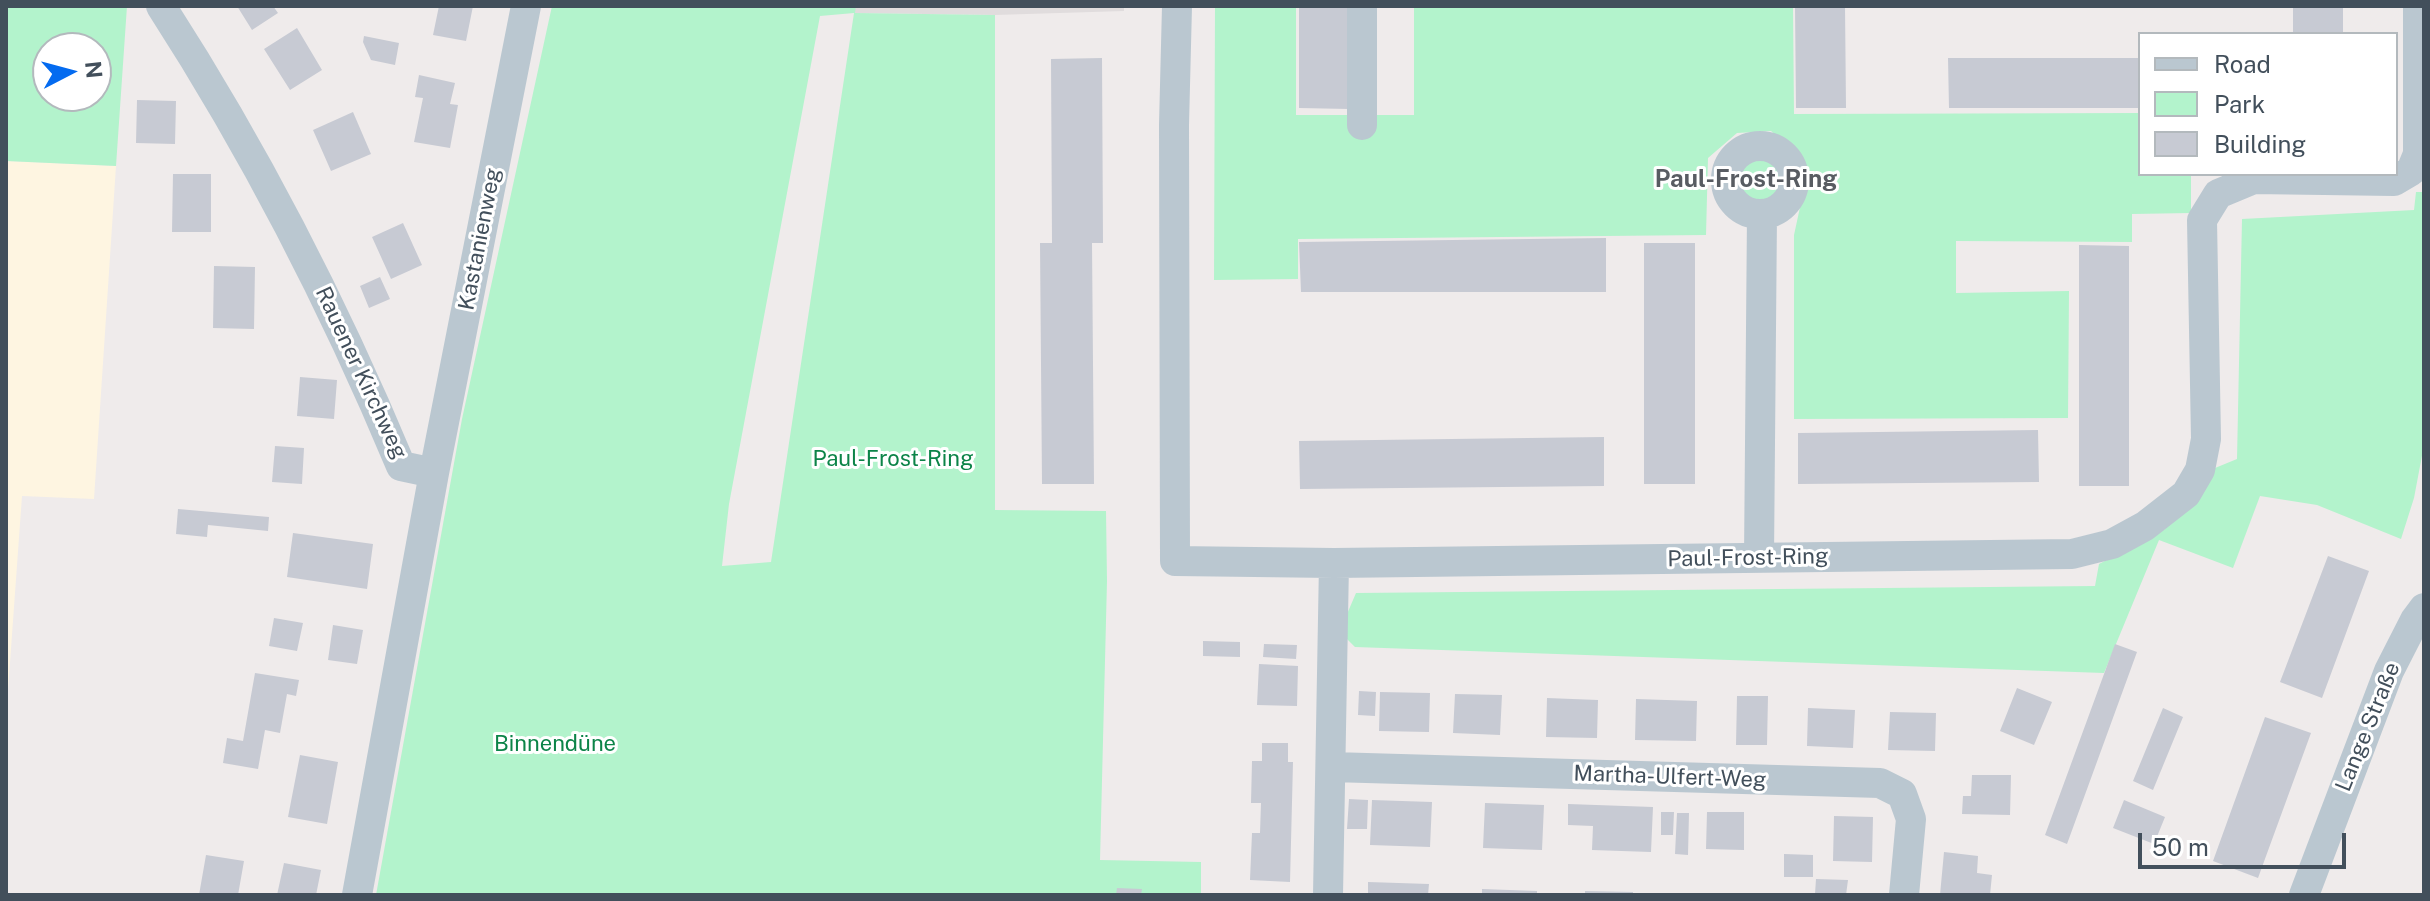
<!DOCTYPE html>
<html>
<head>
<meta charset="utf-8">
<style>
	body { margin:0 }
	#map { position:relative; width:2430px; height:901px; overflow:hidden; background:#efebeb; font-family:"Public Sans",sans-serif }
	canvas { display:block }
	.frame { position:absolute; inset:0; border:8px solid #424f5b; pointer-events:none }
	.legend { position:absolute; left:2138px; top:32px; width:260px; height:144px; box-sizing:border-box; background:#fff; border:2px solid #b3b9bd; margin:0; padding:10px 14px; list-style:none; font-size:24px; color:#424f5b }
	.legend li { display:flex; align-items:center; gap:16px; height:40px }
	.legend b { width:40px; border:2px solid #b3b9bd }
	.north { position:absolute; left:32px; top:32px; width:80px; height:80px; box-sizing:border-box; background:#fff; border:2px solid #b3b9bd; border-radius:50%; rotate:84deg; font-size:22px; font-weight:700; line-height:32px; text-align:center; color:#424f5b }
	.north::after { content:''; display:block; margin:auto; width:28px; height:36px; background:#046bf0; clip-path:polygon(50% 0,100% 100%,50% 72%,0 100%) }
	.scale { position:absolute; left:2138px; top:833px; width:208px; height:36px; box-sizing:border-box; border:4px solid #424f5b; border-top:0; padding-left:10px; font-size:24px; line-height:28px; white-space:nowrap; color:#424f5b; -webkit-text-stroke:6px #fff; paint-order:stroke }
</style>
</head>
<body>
<div id="map">
<canvas width="2430" height="901"></canvas>
<div class="frame"></div>
<ul class="legend">
<li><b style="height:10px;background:#bac7d0"></b>Road</li>
<li><b style="height:22px;background:#b3f3cc"></b>Park</li>
<li><b style="height:22px;background:#c7cad3"></b>Building</li>
</ul>
<div class="north">N</div>
<div class="scale">50 m</div>
</div>
<script>
const c = document.querySelector('canvas').getContext('2d');
c.lineJoin = 'round';
function fillPath(path, color) {
  c.fillStyle = color;
  c.fill(path, 'evenodd');
}
function stroke(path, color, width, dash) {
  c.strokeStyle = color;
  c.lineWidth = width;
  c.lineCap = dash ? 'butt' : 'round';
  c.setLineDash(dash || []);
  c.stroke(path);
}
function write(font, color, halo, rows, align = 'center') {
  c.font = font + ' "Public Sans",sans-serif';
  c.lineWidth = 6;
  c.setLineDash([]);
  c.textBaseline = 'middle';
  c.strokeStyle = halo;
  c.fillStyle = color;
  for (const [text, x, y, turn = 0] of rows) {
    c.save();
    c.translate(x, y);
    c.rotate((+turn || 0) * Math.PI / 180);
    c.textAlign = isNaN(turn) ? turn : align;
    if (halo) c.strokeText(text, 0, 0);
    c.fillText(text, 0, 0);
    c.restore();
  }
}
fillPath(new Path2D(`
	M 6,161 L 116,166 L 94,499 L 22,496 L 6,718 Z`), '#fef5e1');
fillPath(new Path2D(`
	M 856,6 L 1124,6 L 1124,11 L 995,15 L 854,13 Z`), '#e0dcdd');
fillPath(new Path2D(`
	M 6,6 L 127,6 L 116,166 L 6,161 ZM 48,48 L 96,48 L 96,96 L 48,96 Z
	M 552,6 L 856,6 L 855,13 L 995,15 L 995,510 L 1106,511 L 1107,581 L 1100,860 L 1201,862 L 1201,895 L 376,895 L 462,419 ZM 854,13 L 771,562 L 722,566 L 729,504 L 820,16 Z
	M 1215,6 L 1296,6 L 1296,115 L 1414,115 L 1414,6 L 1793,6 L 1794,114 L 2140,113 L 2140,174 L 2191,174 L 2191,213 L 2132,214 L 2132,242 L 1956,241 L 1956,293 L 2069,291 L 2068,418 L 1794,419 L 1794,235 L 1807,175 L 1795,152 L 1771,131 L 1737,133 L 1708,158 L 1706,235 L 1298,239 L 1298,279 L 1214,280 Z
	M1736 180a24 24 0 1 1 48 0a24 24 0 1 1-48 0Z
	M 2416,192 L 2424,192 L 2424,445 L 2414,498 L 2401,539 L 2317,505 L 2260,496 L 2233,568 L 2159,540 L 2104,673 L 1355,647 L 1344,636 L 1344,621 L 1356,593 L 2095,586 L 2099,564 L 2165,529 L 2215,468 L 2237,459 L 2242,219 L 2414,210 Z`), '#b3f3cc');
fillPath(new Path2D(`
	M 237,6 L 273,6 L 278,13 L 252,30 Z
	M 439,6 L 473,6 L 466,41 L 433,35 Z
	M 1299,6 L 1350,6 L 1349,109 L 1299,108 Z
	M 1795,6 L 1845,6 L 1846,108 L 1796,108 Z
	M 2293,6 L 2343,6 L 2343,34 L 2293,34 Z
	M 297,28 L 322,70 L 290,90 L 264,49 Z
	M 364,36 L 399,43 L 395,65 L 371,60 L 363,42 Z
	M 1102,58 L 1103,243 L 1092,243 L 1094,484 L 1042,484 L 1040,243 L 1052,243 L 1051,59 Z
	M 1948,58 L 2140,58 L 2140,108 L 1949,108 Z
	M 419,75 L 455,83 L 450,104 L 458,105 L 450,148 L 414,142 L 423,98 L 415,97 Z
	M 137,100 L 176,101 L 175,144 L 136,143 Z
	M 353,112 L 371,154 L 331,171 L 313,130 Z
	M 173,174 L 211,174 L 211,232 L 172,232 Z
	M 403,223 L 422,265 L 391,279 L 372,237 Z
	M 1606,238 L 1606,292 L 1301,292 L 1299,242 Z
	M 1644,243 L 1695,243 L 1695,484 L 1644,484 Z
	M 2079,245 L 2129,246 L 2129,486 L 2079,486 Z
	M 214,266 L 255,267 L 254,329 L 213,328 Z
	M 380,277 L 390,299 L 369,308 L 360,286 Z
	M 300,377 L 337,380 L 334,419 L 297,416 Z
	M 2038,430 L 2039,482 L 1798,484 L 1798,433 Z
	M 1604,437 L 1604,486 L 1300,489 L 1299,441 Z
	M 275,446 L 304,448 L 302,484 L 272,482 Z
	M 178,509 L 269,517 L 268,531 L 208,525 L 207,537 L 176,534 Z
	M 293,533 L 373,544 L 367,589 L 287,577 Z
	M 2328,556 L 2369,571 L 2322,698 L 2280,682 Z
	M 274,618 L 303,623 L 297,651 L 269,646 Z
	M 333,625 L 363,630 L 357,664 L 328,660 Z
	M 1203,641 L 1240,642 L 1240,657 L 1203,656 Z
	M 1264,644 L 1297,645 L 1296,659 L 1263,657 Z
	M 2115,644 L 2137,652 L 2067,844 L 2045,835 Z
	M 1259,664 L 1298,666 L 1297,706 L 1257,705 Z
	M 255,673 L 299,680 L 296,696 L 287,694 L 280,733 L 265,730 L 258,769 L 223,763 L 227,738 L 243,741 Z
	M 2017,688 L 2052,702 L 2034,745 L 2000,731 Z
	M 1359,691 L 1376,692 L 1375,716 L 1358,715 Z
	M 1380,692 L 1430,693 L 1429,732 L 1379,731 Z
	M 1455,694 L 1502,695 L 1500,735 L 1453,733 Z
	M 1737,696 L 1768,696 L 1767,745 L 1736,745 Z
	M 1547,698 L 1598,700 L 1597,738 L 1546,737 Z
	M 1636,699 L 1697,701 L 1696,741 L 1635,740 Z
	M 1808,708 L 1855,710 L 1853,748 L 1807,746 Z
	M 2163,708 L 2183,717 L 2153,790 L 2133,781 Z
	M 1890,712 L 1936,713 L 1935,751 L 1888,750 Z
	M 2265,717 L 2311,733 L 2258,878 L 2213,861 Z
	M 1262,743 L 1288,743 L 1288,762 L 1293,762 L 1290,882 L 1250,880 L 1252,833 L 1260,833 L 1261,803 L 1251,803 L 1252,761 L 1262,761 Z
	M 300,755 L 338,762 L 327,824 L 288,817 Z
	M 1972,775 L 2011,775 L 2010,815 L 1962,814 L 1963,796 L 1971,796 Z
	M 1349,799 L 1368,800 L 1367,829 L 1347,829 Z
	M 1372,800 L 1432,802 L 1430,847 L 1370,845 Z
	M 2124,800 L 2165,817 L 2154,844 L 2113,828 Z
	M 1485,803 L 1544,805 L 1542,850 L 1483,848 Z
	M 1568,804 L 1653,807 L 1651,852 L 1592,850 L 1593,826 L 1568,825 Z
	M 1661,812 L 1674,812 L 1673,835 L 1661,835 Z
	M 1707,812 L 1744,812 L 1744,850 L 1706,849 Z
	M 1677,813 L 1689,813 L 1688,855 L 1675,854 Z
	M 1834,816 L 1873,817 L 1872,862 L 1833,861 Z
	M 1944,852 L 1978,856 L 1977,873 L 1992,875 L 1990,895 L 1940,895 Z
	M 1784,854 L 1813,855 L 1813,877 L 1784,877 Z
	M 206,855 L 244,861 L 238,895 L 199,895 Z
	M 284,863 L 321,870 L 316,895 L 277,895 Z
	M 1816,879 L 1848,880 L 1846,895 L 1815,894 Z
	M 1368,882 L 1429,884 L 1428,895 L 1368,895 Z
	M 1117,888 L 1142,889 L 1141,895 L 1116,895 Z
	M 1482,889 L 1537,891 L 1537,895 L 1482,895 Z
	M 1585,891 L 1633,892 L 1633,895 L 1585,895 Z`), '#c7cad3');
stroke(new Path2D(`
	M 161,6 C 256,153 334,305 401,466 L 434,473
	M 1177,6 L 1174,125 L 1175,561 L 1334,563 L 2072,554 L 2112,544 L 2145,526 L 2186,494 L 2200,470 L 2206,439 L 2202,220 L 2218,194 L 2254,179 L 2394,181 L 2411,171 L 2418,154 L 2418,6
	M 1362,6 L 1362,125
	M1726 180a34 34 0 1 1 68 0a34 34 0 1 1-68 0Z
	M 1759,558 L 1762,214
	M 1332,767 L 1880,783 L 1902,794 L 1911,819 L 1904,895
	M 357,895 L 434,473 L 526,6
	M 1328,895 L 1334,563
	M 2304,895 L 2389,671 L 2415,620 L 2424,608`), '#bac7d0', 30);
write('22px', '#424f5b', '#fff', [
	["Kastanienweg",480,239,-79],
	["Rauener Kirchweg",361,373,65],
	["Paul-Frost-Ring",1748,558,-1],
	["Lange Straße",2368,727,-68],
	["Martha-Ulfert-Weg",1670,777,2]
]);
write('22px', '#0c8448', '#fff', [
	["Paul-Frost-Ring",893,459],
	["Binnendüne",555,744]
]);
write('bold 24px', '#585c62', '#fff', [
	["Paul-Frost-Ring",1746,180]
]);
</script>
</body>
</html>
